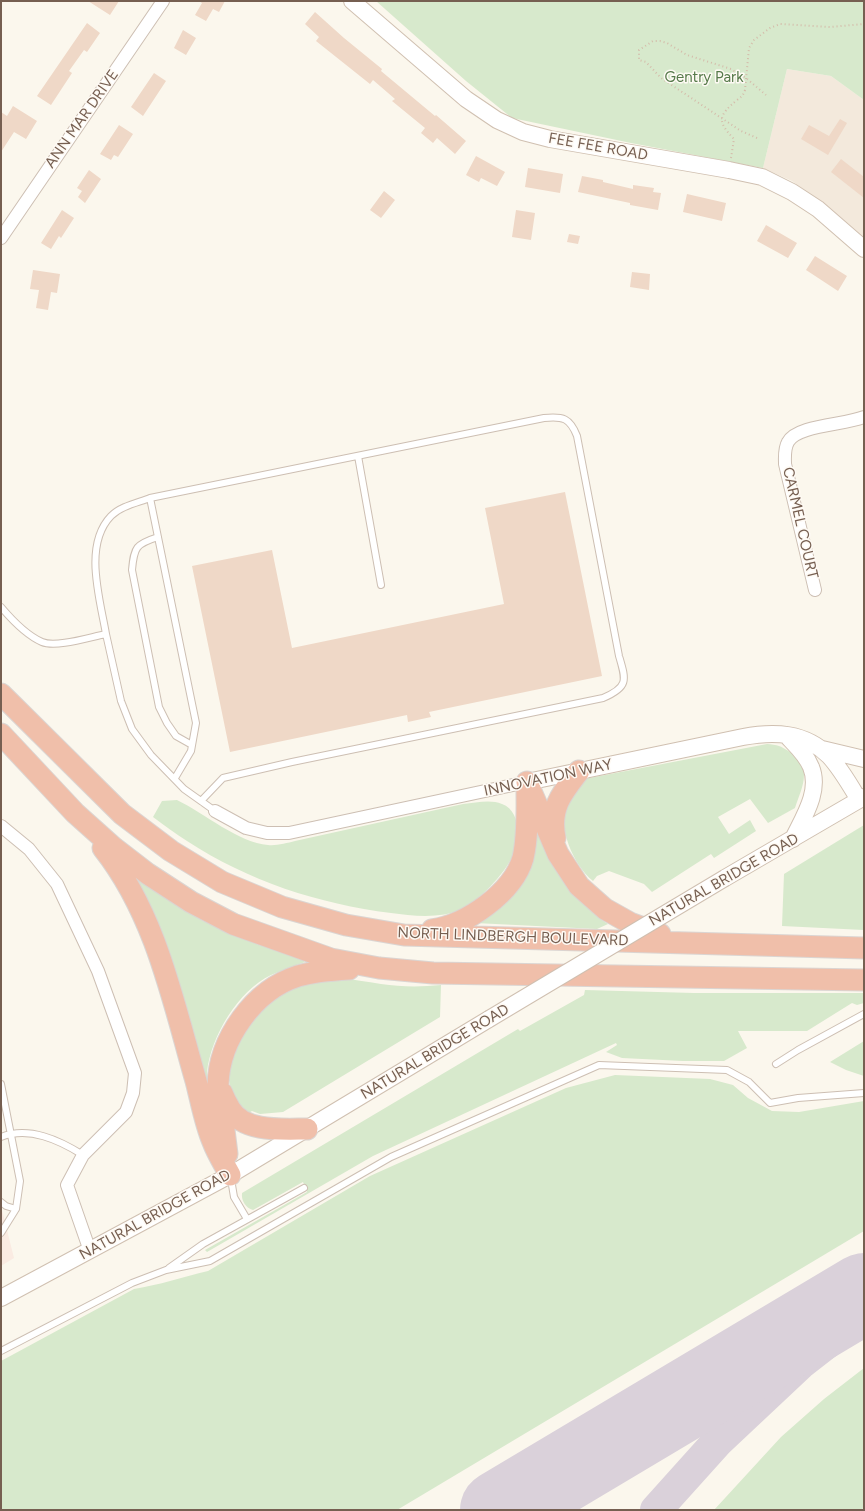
<!DOCTYPE html>
<html>
<head>
<meta charset="utf-8">
<style>
	body { margin:0 }
	#map { position:relative; width:865px; height:1511px; overflow:hidden; background:#fbf7ed; font-family:Figtree,sans-serif }
	canvas { display:block }
	.frame { position:absolute; inset:0; border:2px solid #765f51; pointer-events:none }
</style>
</head>
<body>
<div id="map">
<canvas width="865" height="1511"></canvas>
<div class="frame"></div>
</div>
<script>
const c = document.querySelector('canvas').getContext('2d');
c.lineJoin = 'round';
function fillPath(path, color) {
  c.fillStyle = color;
  c.fill(path, 'evenodd');
}
function stroke(path, color, width, dash) {
  c.strokeStyle = color;
  c.lineWidth = width;
  c.lineCap = dash ? 'butt' : 'round';
  c.setLineDash(dash || []);
  c.stroke(path);
}
function write(font, color, halo, rows, align = 'center') {
  c.font = font + ' Figtree,sans-serif';
  c.lineWidth = 3;
  c.setLineDash([]);
  c.textBaseline = 'middle';
  c.strokeStyle = halo;
  c.fillStyle = color;
  for (const [text, x, y, turn = 0] of rows) {
    c.save();
    c.translate(x, y);
    c.rotate((+turn || 0) * Math.PI / 180);
    c.textAlign = isNaN(turn) ? turn : align;
    if (halo) c.strokeText(text, 0, 0);
    c.fillText(text, 0, 0);
    c.restore();
  }
}
fillPath(new Path2D(`
	M 787,69 L 831,76 L 864,100 L 864,242 L 821,202 L 792,181 L 763,168 Z`), '#f3e9dc');
fillPath(new Path2D(`
	M 1,1206 L 14,1258 L 1,1266 Z`), '#faebe2');
fillPath(new Path2D(`
	M 376,1 L 864,1 L 864,100 L 831,76 L 787,69 L 763,168 L 631,143 L 512,118 L 466,81 Z
	M 767,744 C 771,744 776,745 779,746 C 790,750 805,763 804,775 C 804,786 798,798 795,808 L 768,823 L 750,799 L 718,817 L 729,834 L 750,820 L 756,831 L 714,858 L 711,854 L 652,892 L 644,884 L 609,871 L 597,876 L 593,881 C 573,865 557,826 566,801 C 569,794 579,786 584,779 Z
	M 177,800 C 204,813 239,843 268,845 C 276,846 287,843 295,841 L 463,804 C 476,803 490,799 502,804 C 513,808 518,820 517,831 C 517,839 515,850 512,857 C 505,873 478,902 462,909 C 441,919 413,916 391,913 C 319,904 248,881 187,841 C 176,834 164,825 153,817 L 162,801 Z
	M 864,825 L 864,930 L 782,926 L 784,874 Z
	M 537,830 C 557,866 573,902 608,924 L 597,929 L 475,923 L 535,853 Z
	M 128,869 L 160,895 L 203,921 L 259,945 L 297,956 L 305,962 C 294,966 282,970 271,975 C 238,991 211,1036 207,1072 C 207,1077 208,1082 209,1087 L 205,1089 Z
	M 338,978 C 353,979 367,982 381,984 C 401,987 421,987 441,985 L 440,1017 L 283,1112 L 260,1114 L 252,1111 L 247,1114 L 233,1099 L 229,1080 L 230,1064 L 235,1046 L 257,1011 L 299,983 Z
	M 585,990 L 694,993 L 864,993 L 864,1003 L 857,1005 L 852,1003 L 807,1031 L 738,1031 L 747,1048 L 724,1061 L 683,1061 L 622,1058 L 606,1052 L 617,1045 L 616,1043 L 373,1156 L 207,1252 L 205,1250 L 307,1192 L 303,1182 L 253,1210 C 246,1208 241,1201 242,1193 L 518,1029 L 520,1031 L 584,995 Z
	M 864,1041 L 864,1076 L 846,1070 L 830,1062 Z
	M 615,1075 L 710,1079 L 733,1085 L 748,1098 L 772,1111 L 799,1112 L 864,1101 L 864,1231 L 397,1510 L 1,1510 L 1,1361 L 134,1289 C 159,1285 183,1277 208,1271 L 370,1176 L 566,1088 Z
	M 864,1368 L 864,1508 L 860,1510 L 714,1510 L 781,1437 L 824,1399 Z`), '#d7e9cc');
stroke(new Path2D(`
	M 656,1510 L 718,1441 L 800,1364 L 864,1314`), '#dad1da', 32);
stroke(new Path2D(`
	M 500,1510 L 864,1293`), '#dad1da', 80);
fillPath(new Path2D(`
	M 88,1 L 119,1 L 110,15 Z
	M 199,1 L 225,1 L 219,12 L 213,9 L 206,21 L 195,15 L 202,3 Z
	M 315,12 L 344,38 L 382,69 L 381,71 L 435,116 L 436,115 L 466,141 L 455,154 L 437,138 L 433,143 L 421,133 L 425,128 L 392,101 L 395,99 L 373,80 L 370,84 L 316,41 L 319,37 L 305,24 Z
	M 87,23 L 100,33 L 87,52 L 84,50 L 69,71 L 72,73 L 51,105 L 37,96 Z
	M 183,30 L 196,38 L 186,55 L 174,48 Z
	M 154,73 L 166,81 L 143,116 L 131,107 Z
	M 13,106 L 37,121 L 26,139 L 14,132 L 1,152 L 1,112 L 7,116 Z
	M 840,119 L 847,123 L 828,155 L 801,139 L 809,125 L 829,136 Z
	M 119,125 L 133,134 L 118,157 L 114,155 L 111,160 L 100,154 Z
	M 476,156 L 505,172 L 497,186 L 481,178 L 479,182 L 466,175 Z
	M 841,159 L 864,177 L 864,198 L 831,172 Z
	M 528,168 L 563,174 L 560,193 L 525,187 Z
	M 89,170 L 101,179 L 85,203 L 78,197 L 82,191 L 77,188 Z
	M 582,176 L 603,180 L 603,182 L 633,189 L 633,185 L 654,188 L 653,192 L 661,193 L 658,210 L 630,205 L 630,203 L 578,192 Z
	M 384,191 L 395,200 L 381,218 L 370,210 Z
	M 687,194 L 726,203 L 722,221 L 683,212 Z
	M 62,210 L 74,218 L 61,238 L 59,236 L 51,249 L 41,243 Z
	M 516,210 L 535,213 L 531,240 L 512,237 Z
	M 766,225 L 797,243 L 788,258 L 757,241 Z
	M 569,234 L 580,236 L 578,244 L 567,242 Z
	M 815,256 L 847,276 L 838,291 L 806,270 Z
	M 33,270 L 60,274 L 57,293 L 51,292 L 48,310 L 36,308 L 39,290 L 30,289 Z
	M 632,272 L 650,274 L 649,290 L 630,287 Z
	M 565,492 L 602,676 L 429,712 L 431,717 L 408,722 L 407,715 L 230,752 L 192,566 L 272,550 L 292,648 L 504,604 L 485,508 Z`), '#efd8c7');
const lane = new Path2D(`
	M 358,456 L 381,585
	M 150,498 L 196,723 L 191,751 L 175,778
	M 158,537 C 136,544 134,547 132,570 L 159,707 L 167,723 L 176,736 L 192,745
	M 1,607 C 12,620 26,635 42,642 C 56,648 90,637 106,634 L 121,701 L 132,729 L 151,755 L 184,789 L 215,811
	M 106,634 C 100,599 83,545 111,516 C 121,506 137,503 150,498 L 544,418 C 563,416 570,418 577,436 L 619,656 C 626,680 629,687 603,698 L 292,762 L 223,778 L 201,801
	M 776,1064 L 798,1050 L 864,1014
	M 1,1084 L 20,1181 L 16,1209 L 1,1233
	M 1,1137 C 29,1126 59,1140 83,1155
	M 231,1179 L 234,1197 L 247,1219
	M 1,1202 L 6,1206 L 16,1209
	M 169,1268 L 203,1244 L 304,1188
	M 1,1351 L 132,1283 L 166,1270 L 210,1261 L 391,1157 L 599,1065 L 727,1070 L 749,1082 L 770,1103 L 798,1098 L 864,1093`);
const street = new Path2D(`
	M 1,238 L 163,1
	M 815,590 L 785,464 C 785,457 784,449 788,442 C 797,425 845,425 864,417
	M 215,811 L 246,828 L 267,833 L 289,833 L 527,782
	M 1,826 L 29,849 L 57,884 L 98,971 L 135,1073 L 133,1093 L 126,1112 L 83,1155 L 67,1185 L 90,1251`);
const secondary = new Path2D(`
	M 352,1 L 466,99 L 497,120 L 523,132 L 550,139 L 729,170 L 762,177 L 792,192 L 818,209 L 864,249
	M 786,735 C 795,745 806,754 811,767 C 821,791 803,818 793,839
	M 822,749 L 864,759
	M 527,782 L 743,737 C 774,731 805,732 829,756 C 841,769 850,785 859,800
	M 725,878 L 864,797
	M 1,1298 L 230,1175 L 489,1019`);
const highway = new Path2D(`
	M 1,694 L 122,814 L 171,851 L 222,882 L 282,907 L 346,925 L 404,935 L 864,948
	M 1,734 L 75,813 L 113,847 L 148,874 L 191,902 L 233,924 L 331,959 L 379,968 L 433,973 L 864,980
	M 527,782 L 558,854 L 579,886 L 605,909 L 630,923 L 660,934
	M 555,838 C 549,808 562,793 579,771
	M 103,848 C 156,915 173,1001 196,1081 C 201,1100 205,1124 213,1142 C 217,1153 224,1164 230,1175
	M 432,930 C 466,925 513,893 523,858 C 528,836 527,813 527,791
	M 222,1093 C 224,1098 227,1104 230,1109 C 244,1133 284,1129 307,1129
	M 227,1154 C 225,1138 223,1122 221,1106 C 220,1099 218,1092 218,1085 C 219,1039 254,990 298,976 C 315,971 332,970 349,969`);
stroke(lane, '#cdbfb3', 8);
stroke(street, '#cdbfb3', 14);
stroke(secondary, '#d0c0b1', 18);
stroke(highway, '#dbd5d2', 23);
stroke(new Path2D(`
	M 757,138 L 741,131 L 661,78 L 646,62 L 639,60 L 639,50 L 653,41 L 660,41 L 667,43 L 687,55 L 731,69 L 746,78 L 766,95
	M 731,158 L 734,139 C 717,121 718,116 737,100 C 741,97 743,96 745,90 L 749,48 L 754,40 L 770,28 L 780,24 L 830,27 L 864,24`), '#d4bcaa', 2, [1, 3]);
stroke(lane, '#fff', 6);
stroke(street, '#fff', 12);
stroke(secondary, '#fff', 16);
stroke(highway, '#f0bfaa', 21);
const secondaryBridge = new Path2D(`
	M 489,1019 L 725,878`);
stroke(secondaryBridge, '#d0c0b1', 18, []);
stroke(secondaryBridge, '#fff', 16);
write('15px', '#567a4a', '#fefaf4', [
	["Gentry Park",704,78]
]);
write('15px', '#765f51', '#fefaf4', [
	["ANN MAR DRIVE",82,119,-55],
	["FEE FEE ROAD",598,147,10],
	["CARMEL COURT",800,523,77],
	["INNOVATION WAY",548,778,-12],
	["NATURAL BRIDGE ROAD",724,880,-30],
	["NORTH LINDBERGH BOULEVARD",513,937,2],
	["NATURAL BRIDGE ROAD",435,1052,-31],
	["NATURAL BRIDGE ROAD",155,1215,-29]
]);
</script>
</body>
</html>
